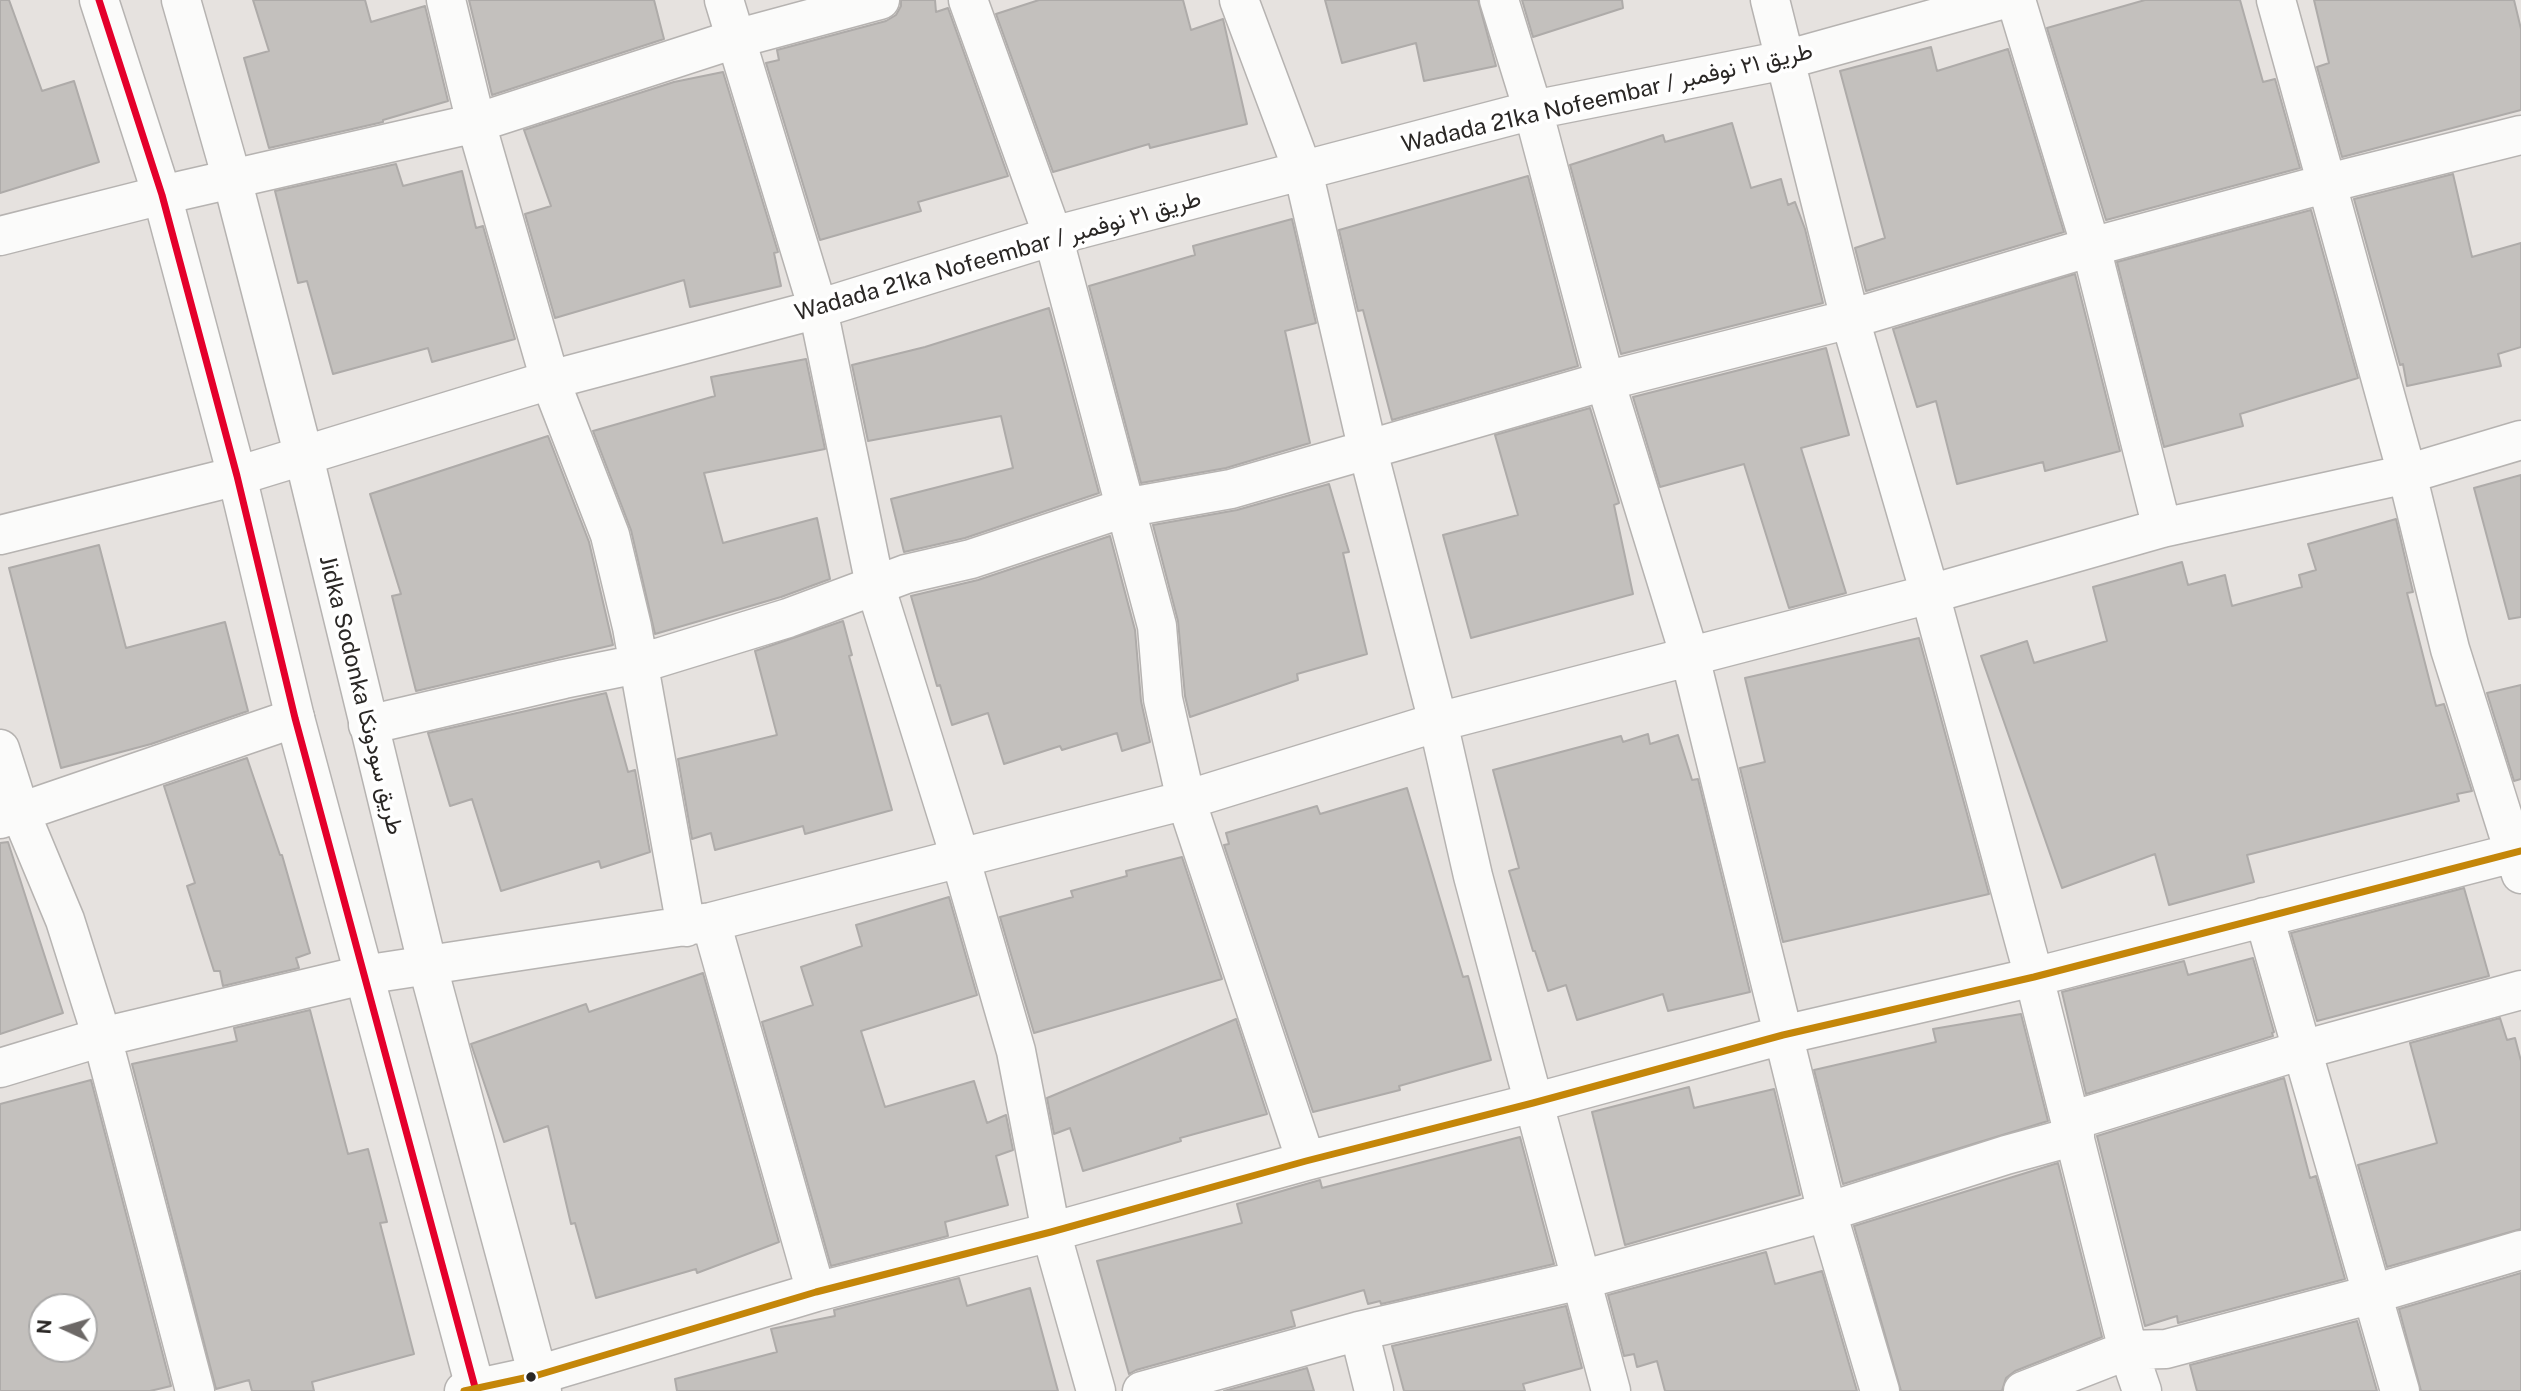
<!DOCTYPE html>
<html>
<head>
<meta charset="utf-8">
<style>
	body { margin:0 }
	#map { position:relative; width:2521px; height:1391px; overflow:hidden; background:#e6e2df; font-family:"Public Sans",sans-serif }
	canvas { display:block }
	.north { position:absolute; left:28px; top:1293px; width:70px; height:70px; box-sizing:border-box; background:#fff; border:2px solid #aaa9a8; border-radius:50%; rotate:274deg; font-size:19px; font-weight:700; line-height:28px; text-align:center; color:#2a2725 }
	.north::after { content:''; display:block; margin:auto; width:24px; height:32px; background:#6c6866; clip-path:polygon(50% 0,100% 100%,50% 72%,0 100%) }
</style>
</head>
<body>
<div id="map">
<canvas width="2521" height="1391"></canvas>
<div class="north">N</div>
</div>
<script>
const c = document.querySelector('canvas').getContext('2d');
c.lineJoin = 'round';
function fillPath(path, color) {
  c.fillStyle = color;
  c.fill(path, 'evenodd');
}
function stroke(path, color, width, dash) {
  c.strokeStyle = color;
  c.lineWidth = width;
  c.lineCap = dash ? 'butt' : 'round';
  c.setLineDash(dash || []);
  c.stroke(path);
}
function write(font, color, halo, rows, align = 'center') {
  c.font = font + ' "Public Sans",Vazirmatn,sans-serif';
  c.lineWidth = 7;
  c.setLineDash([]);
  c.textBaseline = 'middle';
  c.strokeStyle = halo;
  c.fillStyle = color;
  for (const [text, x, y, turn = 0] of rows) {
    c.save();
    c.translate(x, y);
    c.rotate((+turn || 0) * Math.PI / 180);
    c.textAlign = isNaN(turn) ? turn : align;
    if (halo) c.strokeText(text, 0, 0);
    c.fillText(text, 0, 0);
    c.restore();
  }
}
const building = new Path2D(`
	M 0,0 L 9,0 L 42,91 L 74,81 L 99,162 L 0,193 Z
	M 253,0 L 365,0 L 371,22 L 425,6 L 448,101 L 383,120 L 383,122 L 269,148 L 244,58 L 269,51 Z
	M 469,0 L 654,0 L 664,39 L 492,95 Z
	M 901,0 L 935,0 L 936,12 L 948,8 L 1008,176 L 918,202 L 921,211 L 820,240 L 766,63 L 779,60 L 777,50 L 886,21 L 896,15 L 901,6 Z
	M 1039,0 L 1183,0 L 1191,30 L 1223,19 L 1247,124 L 1150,148 L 1149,144 L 1053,172 L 996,14 Z
	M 1325,0 L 1478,0 L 1496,66 L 1424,81 L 1416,43 L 1342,63 Z
	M 1522,0 L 1622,0 L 1623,8 L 1533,37 Z
	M 2145,0 L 2240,0 L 2263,82 L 2275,79 L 2300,168 L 2106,220 L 2047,28 Z
	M 2314,0 L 2514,0 L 2521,29 L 2521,110 L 2342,157 L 2317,67 L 2329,63 Z
	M 1931,47 L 1937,71 L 2008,49 L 2064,232 L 1866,291 L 1855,248 L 1885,238 L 1840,71 Z
	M 723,72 L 778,252 L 774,253 L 781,286 L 690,307 L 684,280 L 555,318 L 525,214 L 551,206 L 524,130 L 674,82 Z
	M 1732,123 L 1751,188 L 1781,179 L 1788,205 L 1795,202 L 1805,229 L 1823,303 L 1621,354 L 1570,165 L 1663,135 L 1665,142 Z
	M 396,164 L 403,186 L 462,171 L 476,228 L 483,226 L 515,339 L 432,362 L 428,348 L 333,374 L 307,281 L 298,283 L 275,191 Z
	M 2453,174 L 2472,257 L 2521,243 L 2521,347 L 2498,354 L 2501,366 L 2407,386 L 2403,364 L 2400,365 L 2354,199 Z
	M 1528,176 L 1578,366 L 1392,420 L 1363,310 L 1358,311 L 1339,230 Z
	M 2311,210 L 2358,378 L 2240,414 L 2243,426 L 2164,447 L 2117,262 Z
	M 1292,219 L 1316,323 L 1285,331 L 1310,443 L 1226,468 L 1141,483 L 1089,286 L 1195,255 L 1193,246 Z
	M 2075,274 L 2120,451 L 2045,471 L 2043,462 L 1957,484 L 1936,401 L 1917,407 L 1893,329 Z
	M 1049,308 L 1099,493 L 965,538 L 904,552 L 891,499 L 1013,468 L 1001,416 L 868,441 L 852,365 L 925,347 Z
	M 1826,348 L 1849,435 L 1801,448 L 1846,593 L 1789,608 L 1744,464 L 1660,487 L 1633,397 Z
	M 806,359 L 825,449 L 704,473 L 723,543 L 817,518 L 830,579 L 781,597 L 655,634 L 631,530 L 593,431 L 715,396 L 711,377 Z
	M 1590,408 L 1618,499 L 1619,503 L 1614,505 L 1633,594 L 1471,638 L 1443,535 L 1518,515 L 1495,435 Z
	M 548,436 L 589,542 L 613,645 L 416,691 L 392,596 L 401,594 L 370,494 Z
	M 2521,475 L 2521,617 L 2509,619 L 2474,488 Z
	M 1329,484 L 1349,552 L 1343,553 L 1367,654 L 1297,674 L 1298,680 L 1190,717 L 1185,696 L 1178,621 L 1153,525 L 1237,510 Z
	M 2396,519 L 2413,592 L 2407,593 L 2436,706 L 2444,704 L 2472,791 L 2457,794 L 2459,801 L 2247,855 L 2254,882 L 2169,905 L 2155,854 L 2062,888 L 1981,656 L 2027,641 L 2034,663 L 2107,641 L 2093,587 L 2182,562 L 2188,585 L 2225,575 L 2232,606 L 2302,587 L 2299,575 L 2316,570 L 2308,544 Z
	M 1110,536 L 1135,630 L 1141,701 L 1150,742 L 1122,751 L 1117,733 L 1062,750 L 1060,746 L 1004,764 L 988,713 L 952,725 L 940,685 L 937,686 L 911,596 L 978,580 Z
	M 99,545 L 126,648 L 225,622 L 248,711 L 151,744 L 61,768 L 9,568 Z
	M 843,621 L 852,655 L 849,656 L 892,810 L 805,834 L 803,826 L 715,850 L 711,833 L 692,839 L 678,759 L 777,735 L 755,651 Z
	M 1919,638 L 1989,894 L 1783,942 L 1740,768 L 1765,762 L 1745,678 Z
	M 2521,685 L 2521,779 L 2514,781 L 2487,693 Z
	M 606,693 L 628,772 L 635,770 L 650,852 L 601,868 L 599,861 L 501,891 L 472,799 L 450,806 L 428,733 Z
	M 1648,734 L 1650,744 L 1678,735 L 1692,780 L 1698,779 L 1750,992 L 1668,1011 L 1663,994 L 1577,1020 L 1566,985 L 1548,991 L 1535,951 L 1533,951 L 1509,871 L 1519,868 L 1493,770 L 1621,736 L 1623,742 Z
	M 247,758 L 280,855 L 282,855 L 310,953 L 296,958 L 299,968 L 223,986 L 220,971 L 214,971 L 187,886 L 195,883 L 164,786 Z
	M 1407,788 L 1463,977 L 1468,976 L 1491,1060 L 1399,1086 L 1400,1090 L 1313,1112 L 1224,845 L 1229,844 L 1226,833 L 1317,806 L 1320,814 Z
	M 8,842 L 63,1013 L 0,1034 L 0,843 Z
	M 1182,857 L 1222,979 L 1034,1033 L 1000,917 L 1073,897 L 1071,891 L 1127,876 L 1126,871 Z
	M 2464,888 L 2489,976 L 2317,1021 L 2291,933 Z
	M 949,897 L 977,995 L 861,1031 L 885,1107 L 974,1081 L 987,1123 L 1006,1115 L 1013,1150 L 996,1156 L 1008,1205 L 945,1222 L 948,1236 L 831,1266 L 762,1022 L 813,1005 L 801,967 L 862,946 L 856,925 Z
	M 2253,958 L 2274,1032 L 2272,1033 L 2273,1036 L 2086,1094 L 2062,992 L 2184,961 L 2188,975 Z
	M 703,973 L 779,1242 L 697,1273 L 696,1269 L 596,1298 L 575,1223 L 571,1224 L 548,1126 L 504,1142 L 471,1044 L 586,1004 L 589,1012 Z
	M 310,1010 L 348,1154 L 368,1149 L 387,1222 L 380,1223 L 414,1354 L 312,1382 L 314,1391 L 252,1391 L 249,1380 L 216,1389 L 132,1064 L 237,1041 L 234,1028 Z
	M 2021,1014 L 2048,1121 L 1843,1184 L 1814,1070 L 1936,1042 L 1933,1029 Z
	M 2500,1018 L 2507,1040 L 2515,1038 L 2521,1061 L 2521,1229 L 2387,1267 L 2358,1165 L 2437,1143 L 2410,1043 Z
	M 1236,1019 L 1267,1114 L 1180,1138 L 1181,1141 L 1083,1171 L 1070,1128 L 1054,1134 L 1047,1098 Z
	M 2284,1078 L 2310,1178 L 2316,1176 L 2345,1279 L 2178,1323 L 2177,1316 L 2145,1326 L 2097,1136 Z
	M 91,1080 L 171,1386 L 150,1391 L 0,1391 L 0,1104 ZM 42,1307 L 84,1307 L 84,1349 L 42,1349 Z
	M 1689,1087 L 1694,1108 L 1774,1089 L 1800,1195 L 1625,1245 L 1592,1112 Z
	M 1520,1137 L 1554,1264 L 1381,1304 L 1380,1301 L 1368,1304 L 1364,1290 L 1291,1311 L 1295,1326 L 1136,1370 L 1129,1374 L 1097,1261 L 1242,1223 L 1237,1204 L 1320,1180 L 1322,1188 Z
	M 2058,1163 L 2102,1337 L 2015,1371 L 2006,1378 L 2002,1391 L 1901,1391 L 1854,1226 Z
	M 1766,1252 L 1775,1284 L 1822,1271 L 1857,1391 L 1665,1391 L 1657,1361 L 1637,1367 L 1634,1354 L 1624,1356 L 1608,1295 Z
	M 2521,1273 L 2521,1391 L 2421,1391 L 2399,1309 Z
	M 959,1278 L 967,1306 L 1030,1288 L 1058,1391 L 677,1391 L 675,1379 L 777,1352 L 771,1329 L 835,1316 L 834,1310 Z
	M 1566,1306 L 1582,1368 L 1523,1384 L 1525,1391 L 1404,1391 L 1392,1346 Z
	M 2357,1321 L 2377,1391 L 2197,1391 L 2190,1365 Z
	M 1307,1368 L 1314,1391 L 1224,1391 Z`);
fillPath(building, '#c3c0bd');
stroke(building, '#aeaba9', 2);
const minor = new Path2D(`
	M 446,0 L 476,123 L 550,380 L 610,535 L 632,627 L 686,927
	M 724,0 L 818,309 L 875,585 L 960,857 L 1016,1051 L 1051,1232 L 1096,1391
	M 968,0 L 1053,236 L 1157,626 L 1163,699 L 1186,800 L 1306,1161
	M 1239,0 L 1303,171 L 1368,451 L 1438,722 L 1473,876 L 1611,1391
	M 1499,0 L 1533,110 L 1605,381 L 1690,657 L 1827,1212 L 1880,1391
	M 1770,0 L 1850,319 L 1930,594 L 2034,977 L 2128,1350 L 2142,1391
	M 2016,0 L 2091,247 L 2162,528
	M 2276,0 L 2407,474 L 2450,649 L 2521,874
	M 0,236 L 162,195 L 476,123 L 735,39 L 880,0
	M 0,535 L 237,476 L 550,380 L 818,309 L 1053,236 L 1533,110 L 1785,60 L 2001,0
	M 368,725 L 564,679 L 638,664 L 788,618 L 906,574 L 971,559 L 1124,508 L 1231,489 L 1605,381 L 1850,319 L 2091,247 L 2328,183 L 2521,135
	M 0,749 L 20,812 L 65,920 L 102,1037 L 195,1391
	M 0,819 L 295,718
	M 2264,917 L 2400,1391
	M 711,922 L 816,1292
	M 0,1068 L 102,1037 L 363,975 L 711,922 L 1186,800 L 1438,722 L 1930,594 L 2162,528 L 2407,474 L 2521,440
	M 2071,1121 L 2302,1050 L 2521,990
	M 1359,1331 L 1374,1391
	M 464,1391 L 538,1375 L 816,1292 L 1051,1232 L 1306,1161 L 1533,1103 L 1783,1035 L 2034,977 L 2521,851
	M 1142,1391 L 1359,1331 L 1581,1280 L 1827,1212 L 2006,1155 L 2075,1136
	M 2023,1391 L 2128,1350 L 2166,1349 L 2373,1294 L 2521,1250`);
const major = new Path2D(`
	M 99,0 L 162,195 L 237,476 L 295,718 L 476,1391
	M 181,0 L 232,179 L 304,457 L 428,967 L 542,1391`);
stroke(minor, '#b6b3b1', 41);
stroke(major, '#b6b3b1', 41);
stroke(minor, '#fbfbfa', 38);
stroke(major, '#fbfbfa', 38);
stroke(new Path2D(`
	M 99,0 L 162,195 L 237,476 L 295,718 L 476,1391`), '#e4002b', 7);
stroke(new Path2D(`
	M 464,1391 L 538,1375 L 816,1292 L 1051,1232 L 1306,1161 L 1533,1103 L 1783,1035 L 2034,977 L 2521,851`), '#c48609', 7);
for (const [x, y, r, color] of [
	[531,1377,6,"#2a2725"]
]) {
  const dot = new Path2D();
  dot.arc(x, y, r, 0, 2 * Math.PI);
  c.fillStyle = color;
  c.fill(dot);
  stroke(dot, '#fff', 2.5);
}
write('23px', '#2a2725', '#fff', [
	["Wadada 21ka Nofeembar / طريق ٢١ نوفمبر",1607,98,-13],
	["Wadada 21ka Nofeembar / طريق ٢١ نوفمبر",998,256,-16],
	["Jidka Sodonka طريق سودونكا",361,695,76]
]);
</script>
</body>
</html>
